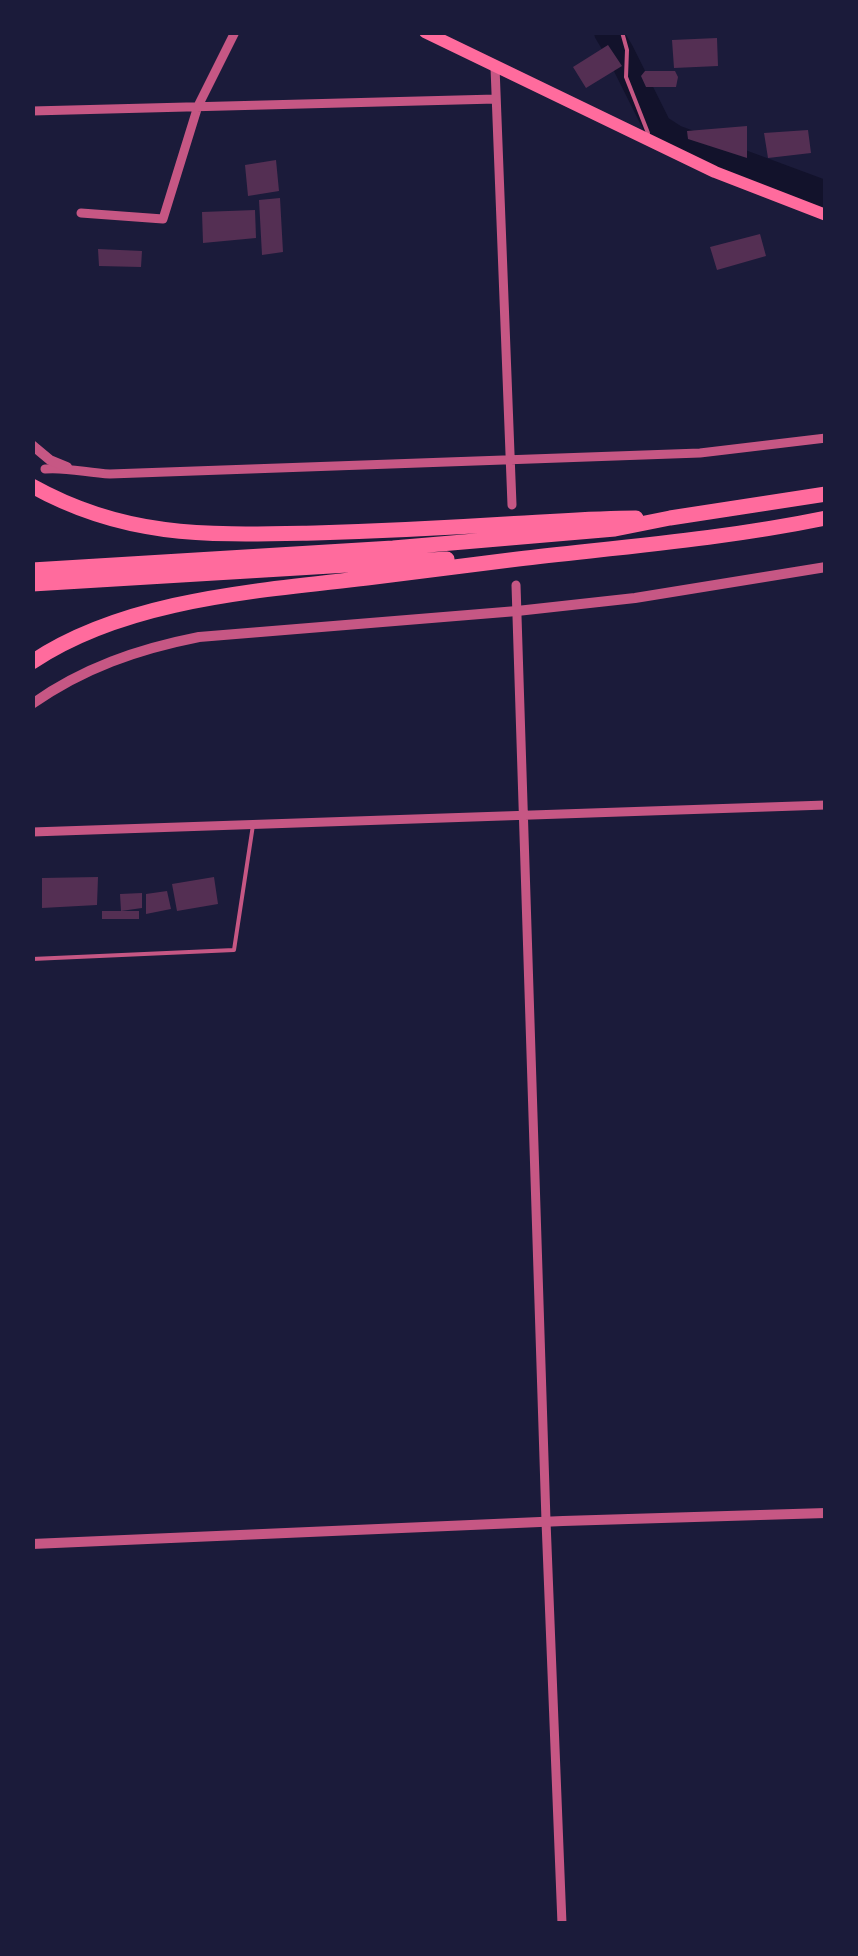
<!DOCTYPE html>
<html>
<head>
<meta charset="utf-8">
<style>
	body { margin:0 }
	#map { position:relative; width:858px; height:1956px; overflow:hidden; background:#1b1b3a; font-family:Helvetica,sans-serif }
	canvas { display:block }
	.frame { position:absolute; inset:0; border:35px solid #1b1b3a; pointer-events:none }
</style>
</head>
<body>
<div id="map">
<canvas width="858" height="1956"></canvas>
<div class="frame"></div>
</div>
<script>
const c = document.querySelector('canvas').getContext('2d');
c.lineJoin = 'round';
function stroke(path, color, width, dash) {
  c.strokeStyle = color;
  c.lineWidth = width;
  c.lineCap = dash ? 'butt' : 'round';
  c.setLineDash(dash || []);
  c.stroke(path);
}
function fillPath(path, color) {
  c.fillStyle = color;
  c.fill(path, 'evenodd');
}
stroke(new Path2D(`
	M 608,32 L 620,52 L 658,128 L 675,139 L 826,195`), '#12122b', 28);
fillPath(new Path2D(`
	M 717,38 L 718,66 L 674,68 L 672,40 Z
	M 608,45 L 622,66 L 586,88 L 573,67 Z
	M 645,71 L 675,71 L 678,77 L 676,87 L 646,87 L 641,76 Z
	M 747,126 L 747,158 L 688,139 L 687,131 Z
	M 808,130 L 811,153 L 768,158 L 764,133 Z
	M 276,160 L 279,191 L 248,196 L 245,165 Z
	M 280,198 L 283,252 L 262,255 L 259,200 Z
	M 255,210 L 256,238 L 203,243 L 202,212 Z
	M 760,234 L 766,256 L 717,270 L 710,247 Z
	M 98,249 L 142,251 L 141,267 L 99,266 Z
	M 98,877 L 97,905 L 42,908 L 42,878 Z
	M 214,877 L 218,904 L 177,911 L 172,884 Z
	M 167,891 L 171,909 L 146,914 L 146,894 Z
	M 142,893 L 142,908 L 121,911 L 120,894 Z
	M 102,911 L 139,911 L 139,919 L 102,919 Z`), '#542f53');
stroke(new Path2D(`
	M 622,32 L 627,50 L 626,77 L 648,133
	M 32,959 L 234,950 L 253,825`), '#c65784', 4);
stroke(new Path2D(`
	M 495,67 L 512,505
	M 32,111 L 496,99
	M 81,213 L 163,219 L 198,106 L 235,32
	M 45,469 C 67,467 87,473 110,474 L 700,453 L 826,438
	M 516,585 L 546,1521 L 562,1924
	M 32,832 L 826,805`), '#c65784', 9);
stroke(new Path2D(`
	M 32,445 L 50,460 L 67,467
	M 32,704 C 83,668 138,649 199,637 L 517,611 L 635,598 L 826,567
	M 32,1544 L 563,1521 L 826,1513`), '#c65784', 10);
stroke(new Path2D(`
	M 425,32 L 715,172 L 826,215`), '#ff6b9d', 12);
stroke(new Path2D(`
	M 32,486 C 127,539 211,535 315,533 C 379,531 443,528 506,524 C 550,522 593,518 636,518
	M 32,570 L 393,548 L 615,529 L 670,518 L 826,494
	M 32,584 L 447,559
	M 32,662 C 126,599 258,591 367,578 C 417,572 467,565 518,559 C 621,547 724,539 826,518`), '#ff6b9d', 15);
</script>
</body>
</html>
